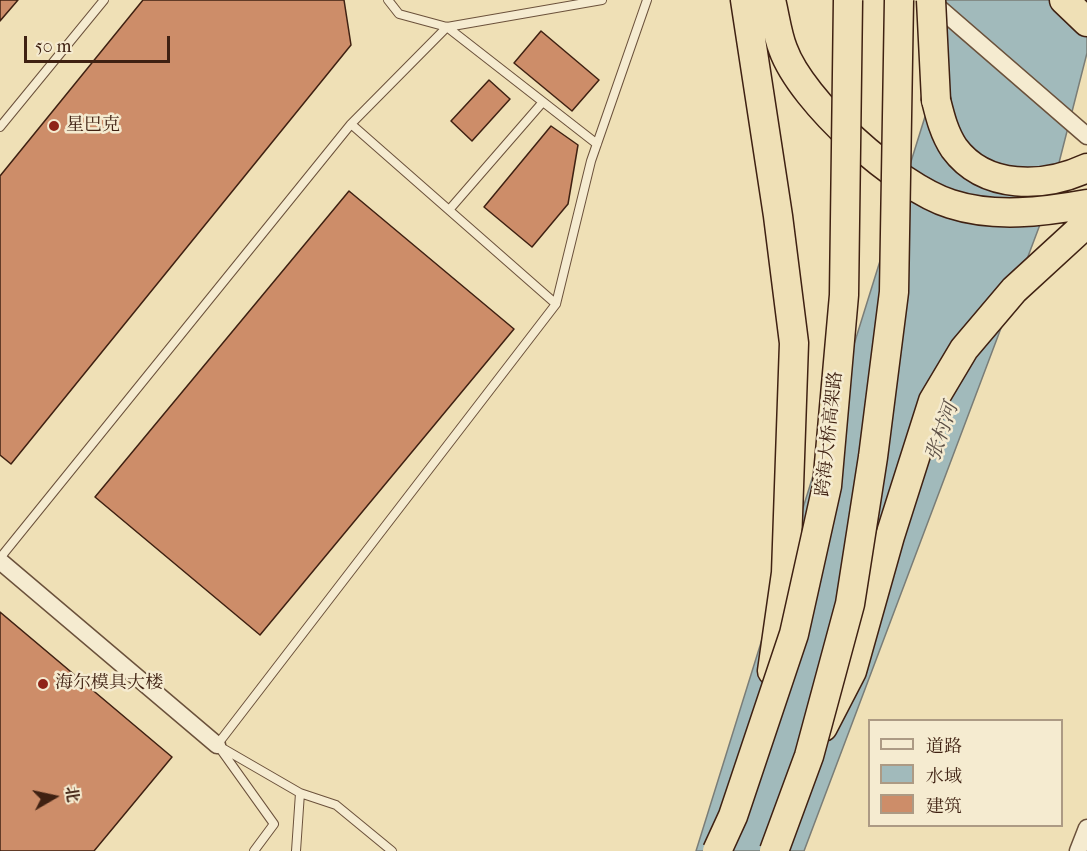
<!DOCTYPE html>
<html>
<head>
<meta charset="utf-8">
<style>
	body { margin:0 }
	#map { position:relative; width:1087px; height:851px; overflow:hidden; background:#efe0b6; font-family:"IM FELL French Canon","Noto Serif SC",serif }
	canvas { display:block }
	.legend { position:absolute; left:868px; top:719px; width:195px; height:108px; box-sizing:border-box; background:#f5ebd0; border:2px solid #ac9a84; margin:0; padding:8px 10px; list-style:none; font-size:18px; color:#3f2112 }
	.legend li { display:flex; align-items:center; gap:12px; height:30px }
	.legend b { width:30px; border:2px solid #ac9a84 }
	.north { position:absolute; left:24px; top:767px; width:60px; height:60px; -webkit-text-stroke:4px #f5ebd0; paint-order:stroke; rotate:81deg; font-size:16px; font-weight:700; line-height:24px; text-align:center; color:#3f2112 }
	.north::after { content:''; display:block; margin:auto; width:21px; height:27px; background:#3f2112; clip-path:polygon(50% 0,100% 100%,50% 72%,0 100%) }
	.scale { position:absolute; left:24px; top:36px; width:146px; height:27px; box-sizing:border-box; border:3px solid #3f2112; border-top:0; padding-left:8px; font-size:18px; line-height:21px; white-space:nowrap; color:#3f2112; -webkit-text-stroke:4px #f5ebd0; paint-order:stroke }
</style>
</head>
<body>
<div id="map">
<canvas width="1087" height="851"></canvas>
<ul class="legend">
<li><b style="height:8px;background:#f5ebd0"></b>道路</li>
<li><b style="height:16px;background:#a1babb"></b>水域</li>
<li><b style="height:16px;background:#cd8d69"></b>建筑</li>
</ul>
<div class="north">北</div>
<div class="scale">50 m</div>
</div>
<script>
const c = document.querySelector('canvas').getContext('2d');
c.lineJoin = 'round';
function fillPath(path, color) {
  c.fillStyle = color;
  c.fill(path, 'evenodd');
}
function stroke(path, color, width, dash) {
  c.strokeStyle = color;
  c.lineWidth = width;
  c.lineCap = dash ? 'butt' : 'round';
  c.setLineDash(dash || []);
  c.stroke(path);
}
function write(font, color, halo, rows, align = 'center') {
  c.font = font + ' "IM FELL French Canon","Noto Serif SC",serif';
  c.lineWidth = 5;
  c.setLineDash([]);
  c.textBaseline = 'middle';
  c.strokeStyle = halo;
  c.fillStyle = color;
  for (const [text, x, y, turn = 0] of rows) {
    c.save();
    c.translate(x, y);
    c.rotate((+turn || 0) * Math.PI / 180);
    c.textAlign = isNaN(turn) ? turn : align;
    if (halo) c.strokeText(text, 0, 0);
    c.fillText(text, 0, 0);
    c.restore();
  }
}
const water = new Path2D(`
	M 943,0 L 1087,0 L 1087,53 L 1050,198 L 804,851 L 696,851 L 938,75 Z`);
fillPath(water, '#a1babb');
stroke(water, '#7a7d77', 1.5);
const building = new Path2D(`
	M 0,0 L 18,0 L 0,21 Z
	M 143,0 L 344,0 L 351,45 L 11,464 L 0,455 L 0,176 Z
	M 541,31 L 599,80 L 572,111 L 514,63 Z
	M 489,80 L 510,99 L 472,141 L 451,121 Z
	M 551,126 L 578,145 L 568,204 L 532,247 L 484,207 Z
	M 349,191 L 514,329 L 260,635 L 95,497 Z
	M 0,612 L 172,757 L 94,851 L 0,851 Z`);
fillPath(building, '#cd8d69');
stroke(building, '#3f2112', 1.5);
const lane = new Path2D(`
	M 388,0 L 399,14 L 447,27 L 602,0
	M 351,124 L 556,304
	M 0,127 L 104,0
	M 449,210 L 542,103
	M 0,558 L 351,124 L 447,27 L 597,144
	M 217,745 L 556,304 L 591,161 L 647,0
	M 217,745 L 300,793 L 296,851
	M 219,747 L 274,824 L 254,851
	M 300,793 L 336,805 L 392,851`);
const street = new Path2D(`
	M 930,0 L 1087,136
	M 0,561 L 217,745
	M 1078,851 L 1087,828`);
const highway = new Path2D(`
	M 745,0 L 778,216 L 794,343 L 786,573 L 772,671
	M 771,0 C 775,16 777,34 783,49 C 802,102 897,187 951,204 C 994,218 1043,212 1087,204
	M 1064,0 L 1087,22
	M 936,100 C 940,116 944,133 954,148 C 985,190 1044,188 1087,168
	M 823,727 L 852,671 L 890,536 L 933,401 L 964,349 L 1014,290 L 1087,223`);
stroke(lane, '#6b513b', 10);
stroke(street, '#6b513b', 19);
stroke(highway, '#3f2112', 31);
stroke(lane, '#f5ebd0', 8);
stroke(street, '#f5ebd0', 16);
stroke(highway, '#efe0b6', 28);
const highwayBridge = new Path2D(`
	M 931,0 L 936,100
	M 717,851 L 733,816 L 794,634 L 827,486 L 844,295 L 848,0
	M 774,851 L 809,756 L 850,604 L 873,457 L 894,292 L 899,0`);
stroke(highwayBridge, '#3f2112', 31, []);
stroke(highwayBridge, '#efe0b6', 28);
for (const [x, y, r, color] of [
	[54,126,6,"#8f2418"],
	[43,684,6,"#8f2418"]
]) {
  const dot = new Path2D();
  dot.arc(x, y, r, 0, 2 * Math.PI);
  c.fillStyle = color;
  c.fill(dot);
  stroke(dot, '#f5ebd0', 2);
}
write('18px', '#3f2112', '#f5ebd0', [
	["星巴克",66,126],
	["海尔模具大楼",55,684]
], 'left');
write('18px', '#3f2112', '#f5ebd0', [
	["跨海大桥高架路",830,434,-84]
]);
write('italic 20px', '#5c4f45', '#f5ebd0', [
	["张村河",943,432,-71]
]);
</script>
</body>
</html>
